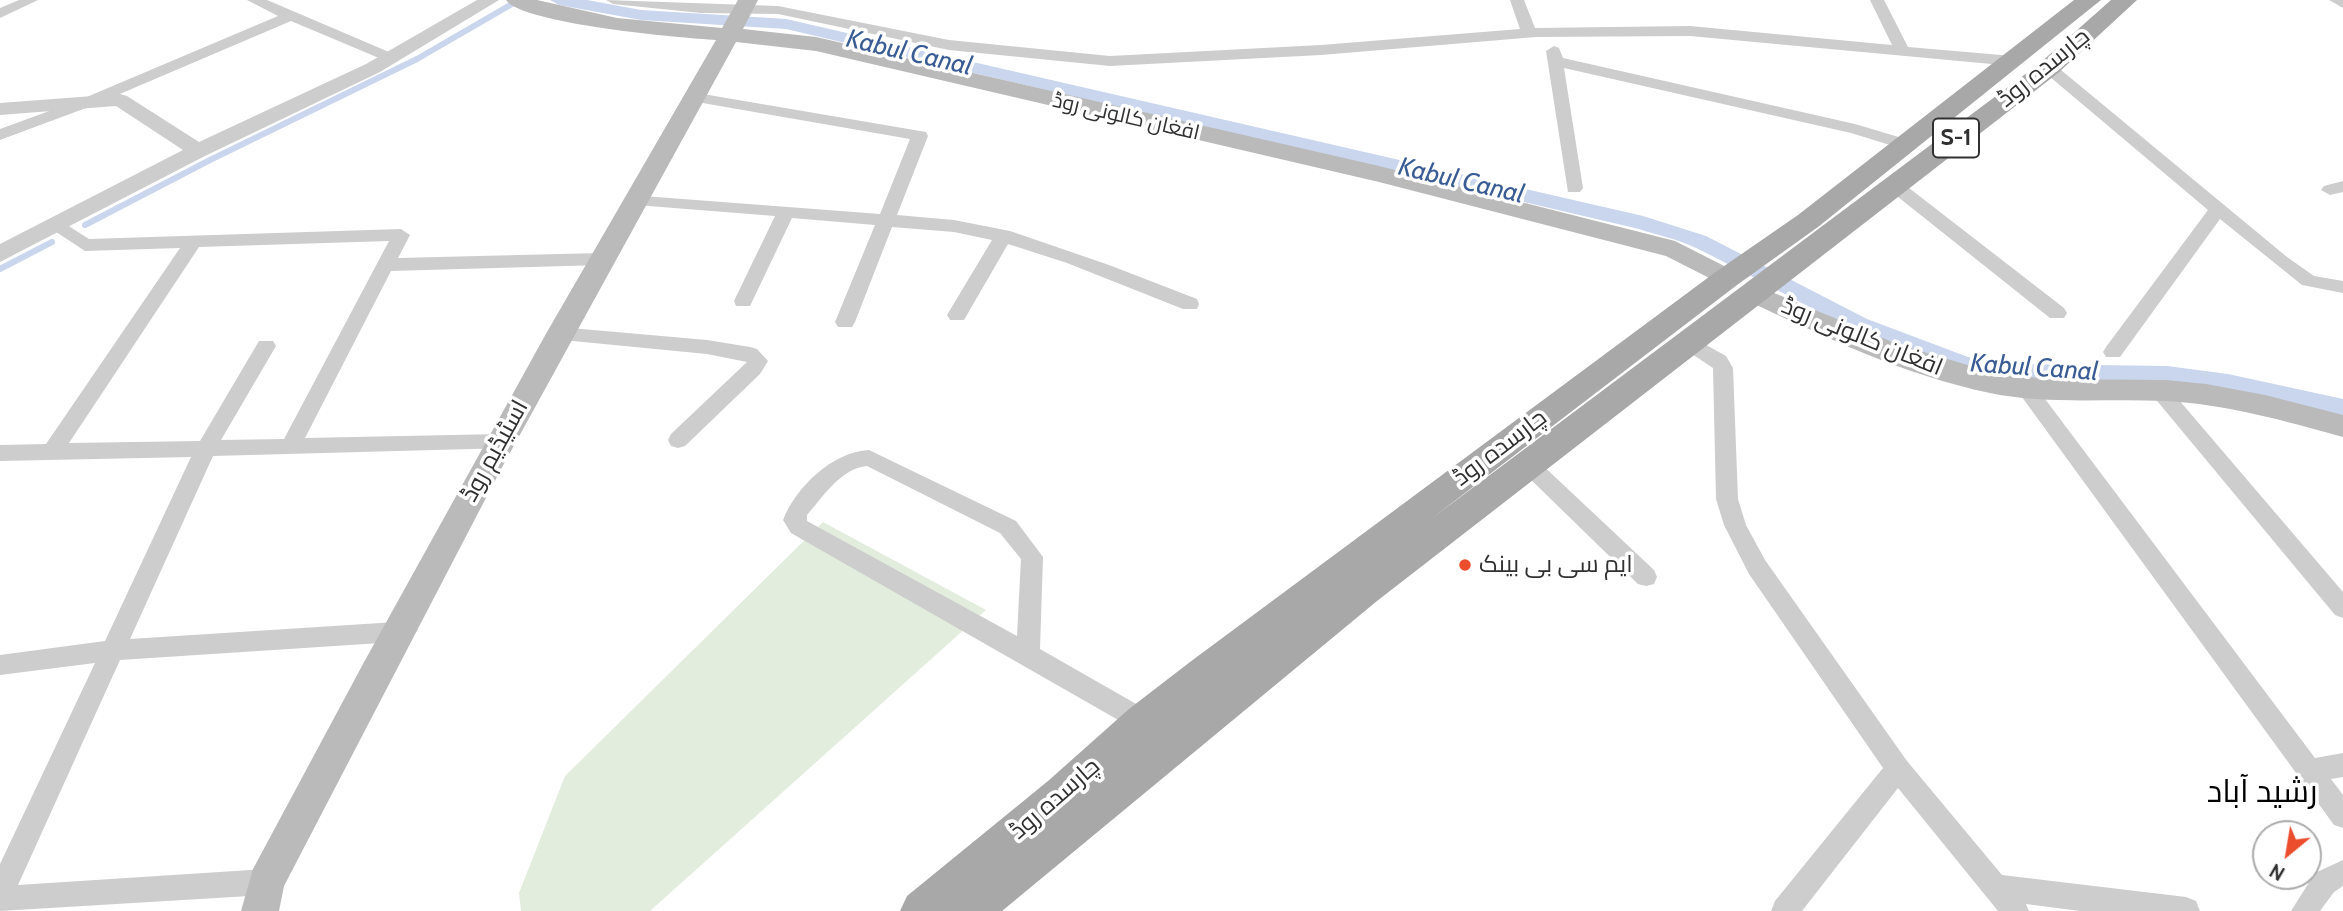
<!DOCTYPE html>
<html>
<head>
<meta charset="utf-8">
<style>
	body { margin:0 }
	#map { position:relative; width:2343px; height:911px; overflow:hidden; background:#fff; font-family:Cabin,sans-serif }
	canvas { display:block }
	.north { position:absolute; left:2252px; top:820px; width:70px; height:70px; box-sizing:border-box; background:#fff; border:2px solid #acacac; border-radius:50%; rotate:210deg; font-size:19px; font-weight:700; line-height:28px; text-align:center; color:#303030 }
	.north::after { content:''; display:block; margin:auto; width:24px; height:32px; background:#eb4d2d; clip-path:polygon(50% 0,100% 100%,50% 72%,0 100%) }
</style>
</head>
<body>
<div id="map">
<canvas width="2343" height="911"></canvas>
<div class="north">N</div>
</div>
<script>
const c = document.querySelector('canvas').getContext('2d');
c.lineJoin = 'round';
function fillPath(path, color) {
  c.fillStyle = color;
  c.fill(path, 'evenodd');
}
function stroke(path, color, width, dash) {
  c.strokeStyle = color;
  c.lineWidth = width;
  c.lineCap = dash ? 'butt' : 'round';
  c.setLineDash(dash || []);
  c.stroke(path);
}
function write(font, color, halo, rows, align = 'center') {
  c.font = font + ' Cabin,Cairo,sans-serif';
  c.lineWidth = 7;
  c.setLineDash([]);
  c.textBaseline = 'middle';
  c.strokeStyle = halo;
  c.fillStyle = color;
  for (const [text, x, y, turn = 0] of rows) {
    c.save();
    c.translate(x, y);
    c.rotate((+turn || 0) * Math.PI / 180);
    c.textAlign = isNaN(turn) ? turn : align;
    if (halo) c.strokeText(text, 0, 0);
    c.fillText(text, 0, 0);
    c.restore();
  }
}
fillPath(new Path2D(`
	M 823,522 L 986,610 L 650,911 L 521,911 L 519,893 L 565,776 Z`), '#e2eddd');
stroke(new Path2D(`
	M 85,225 L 210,160 L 417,59 L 519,0
	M 0,269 L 52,242`), '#c9d6ed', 6);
fillPath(new Path2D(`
	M 550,0 L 587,0 L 641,10 L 786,19 L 1643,216 L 1706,236 L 1867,319 L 1968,357 L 2022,364 L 2167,366 L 2228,374 L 2343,399 L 2343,417 C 2285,404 2225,386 2165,382 C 2099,378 2028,390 1964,372 C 1866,346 1784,290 1694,247 C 1677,239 1657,235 1639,229 L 786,29 L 641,20 L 559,5 Z`), '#c9d6ed');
fillPath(new Path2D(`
	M 19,0 L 38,0 L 0,18 L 0,8 Z
	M 247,0 L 267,0 L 396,55 L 399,58 L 396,61 L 386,61 L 291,21 L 94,105 L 0,140 L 0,129 L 82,99 L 278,16 Z
	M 606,0 L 778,6 L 949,40 L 1110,56 L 1321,45 L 1520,29 L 1510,0 L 1524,0 L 1535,28 L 1690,26 L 1892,45 L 1870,0 L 1884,0 L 1908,47 L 2013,56 L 2021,61 L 2013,66 L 1690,36 L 1536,37 L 1321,55 L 1110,66 L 949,50 L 778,14 L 701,13 L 613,4 Z
	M 2329,0 L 2343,0 L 2343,8 Z
	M 1554,46 L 1559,48 L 1563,58 L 1855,124 L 1912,141 L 1914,145 L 1906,150 L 1851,133 L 1564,68 L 1583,188 L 1580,192 L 1568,192 L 1546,51 Z
	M 2049,63 L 2055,65 L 2287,257 L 2314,276 L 2343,281 L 2343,293 L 2302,285 L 2220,219 L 2120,357 L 2106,357 L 2103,352 L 2106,347 L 2208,210 L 2043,71 L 2041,68 Z
	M 697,93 L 926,132 L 928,136 L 897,215 L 954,220 L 1010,231 L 1109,265 L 1197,299 L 1199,304 L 1197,309 L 1183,309 L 1067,263 L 1008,244 L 964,320 L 950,320 L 947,315 L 992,240 L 954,232 L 892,227 L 855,322 L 852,327 L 838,327 L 835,322 L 875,225 L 792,218 L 750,306 L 736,306 L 734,301 L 775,216 L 636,205 L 627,199 L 630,195 L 880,214 L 910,139 L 691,101 L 689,98 L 691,95 Z
	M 1894,180 L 1900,181 L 2064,308 L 2067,313 L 2064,318 L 2050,318 L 1888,189 L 1885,185 L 1888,181 Z
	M 2343,181 L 2343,192 L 2330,195 L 2321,190 L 2324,186 Z
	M 56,218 L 89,239 L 401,229 L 410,235 L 398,258 L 601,253 L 607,255 L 610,259 L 607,263 L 601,265 L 391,271 L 305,438 L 501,434 L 508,436 L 511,442 L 508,448 L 213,456 L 130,639 L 396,622 L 404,625 L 408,632 L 404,639 L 396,642 L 120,660 L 18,885 L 266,869 L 275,873 L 279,882 L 275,891 L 266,895 L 0,911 L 0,864 L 95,663 L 0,675 L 0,655 L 105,641 L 191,457 L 0,461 L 0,445 L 46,444 L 180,248 L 85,251 L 50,228 L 47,224 L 50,220 ZM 389,241 L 284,439 L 221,440 L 276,346 L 273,341 L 259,341 L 200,441 L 69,443 L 199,247 Z
	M 559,327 L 707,340 L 750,347 L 757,349 L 768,361 L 760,374 L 685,446 L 678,448 L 671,446 L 668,440 L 671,434 L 747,362 L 707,354 L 552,339 L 549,334 L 552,329 Z
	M 1690,336 L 1726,356 L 1733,368 L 1738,499 L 1746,525 L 1765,560 L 1907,761 L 2002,875 L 2186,897 L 2196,901 L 2200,911 L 2080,911 L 2026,904 L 2029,911 L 1998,911 L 1898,788 L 1802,911 L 1771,911 L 1775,901 L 1883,768 L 1749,574 L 1724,525 L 1716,499 L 1713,368 L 1683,348 L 1680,343 L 1683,338 Z
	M 2026,381 L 2033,383 L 2315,758 L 2343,753 L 2343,777 L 2331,779 L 2343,795 L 2343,828 L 2334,825 L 2019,393 L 2016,388 L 2019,383 Z
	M 2160,384 L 2167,386 L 2343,592 L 2343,618 L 2335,615 L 2153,396 L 2150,391 L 2153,386 Z
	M 869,450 L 1016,521 L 1043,557 L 1040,649 L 1152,713 L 1155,721 L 1152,729 L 1143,732 L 1134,729 L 791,533 L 783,520 C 796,487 832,452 869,450 ZM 867,466 L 1000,533 L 1021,559 L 1017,636 L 807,521 L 807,515 C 823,497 841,468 867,466 Z
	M 1530,458 L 1537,460 L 1654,570 L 1657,577 L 1654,584 L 1646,586 L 1638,584 L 1523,472 L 1519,466 L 1523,460 Z
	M 2343,860 L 2343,886 L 2334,892 L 2320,911 L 2291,911 L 2315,873 Z`), '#cdcdcd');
fillPath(new Path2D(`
	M 477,0 L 499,0 L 380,72 L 205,156 L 0,262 L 0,244 L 183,150 L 116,106 L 0,115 L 0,103 L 120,94 L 127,96 L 199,142 L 366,64 Z`), '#cdcdcd');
fillPath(new Path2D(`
	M 506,0 L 537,0 L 617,18 L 722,28 L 738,0 L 758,0 L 743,29 L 816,37 L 1379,166 L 1675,241 L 1736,272 L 1740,278 L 1736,284 L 1727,287 L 1666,256 L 1379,182 L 816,51 L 736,42 L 500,471 L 284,886 L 279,911 L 241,911 L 253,869 L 363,664 L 547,332 L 716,40 C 682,38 522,24 506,0 Z
	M 1755,285 L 1897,344 L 1991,372 L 2046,379 L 2166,380 L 2206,384 L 2265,395 L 2343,415 L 2343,437 C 2285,421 2226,404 2165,401 C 2107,398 2048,405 1990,393 C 1904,375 1825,337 1746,300 L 1742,294 L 1746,288 Z`), '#bababa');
fillPath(new Path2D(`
	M 2074,0 L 2101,0 L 1818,227 L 1737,285 L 1431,519 L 2040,63 L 2111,0 L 2137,0 L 2058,73 L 1377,601 L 1002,911 L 900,911 L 907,896 L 1048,781 L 1129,709 L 1190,662 L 1717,271 L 1798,215 Z`), '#a8a8a8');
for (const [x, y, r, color] of [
	[1465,565,7,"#eb4d2d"]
]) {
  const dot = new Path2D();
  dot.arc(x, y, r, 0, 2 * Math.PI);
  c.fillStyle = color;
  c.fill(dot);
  stroke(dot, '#fff', 2.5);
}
write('21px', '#303030', '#fff', [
	["افغان کالونی روڈ",1126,117,13]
]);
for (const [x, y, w] of [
	[1956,138,46]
]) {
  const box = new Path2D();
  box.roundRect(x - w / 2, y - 19.5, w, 39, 5);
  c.fillStyle = '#fff';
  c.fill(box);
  stroke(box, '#303030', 2);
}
write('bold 23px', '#303030', null, [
	["S-1",1956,138]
]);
write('24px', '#303030', '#fff', [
	["چارسدہ روڈ",2044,68,-39],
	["افغان کالونی روڈ",1862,337,22],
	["چارسدہ روڈ",1500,448,-37],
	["اسٹیڈیم روڈ",495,451,-61],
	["چارسدہ روڈ",1055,799,-41]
]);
write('24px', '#303030', '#fff', [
	["ایم سی بی بینک",1479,565]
], 'left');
write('italic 26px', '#3a5c95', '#fff', [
	["Kabul Canal",909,53,13],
	["Kabul Canal",1461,181,13],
	["Kabul Canal",2034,368,4]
]);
write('32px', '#000', '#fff', [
	["رشید آباد",2262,793]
]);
</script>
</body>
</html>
